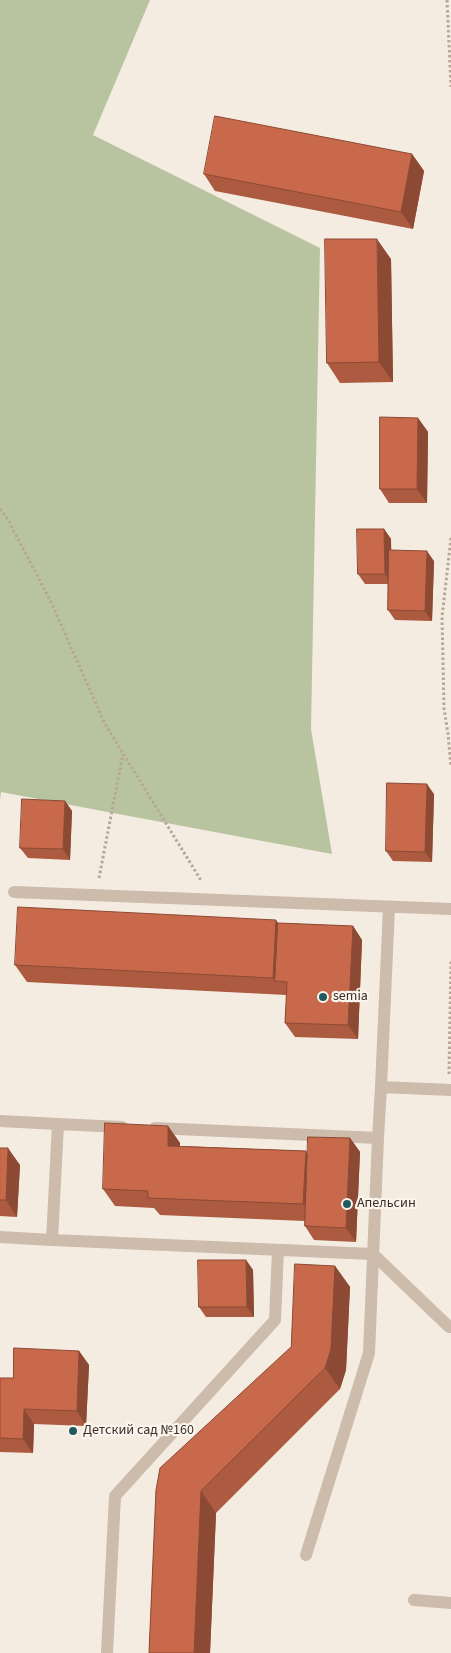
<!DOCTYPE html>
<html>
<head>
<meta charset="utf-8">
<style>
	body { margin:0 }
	canvas { display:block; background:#f4ebe1 }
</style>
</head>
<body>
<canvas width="451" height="1653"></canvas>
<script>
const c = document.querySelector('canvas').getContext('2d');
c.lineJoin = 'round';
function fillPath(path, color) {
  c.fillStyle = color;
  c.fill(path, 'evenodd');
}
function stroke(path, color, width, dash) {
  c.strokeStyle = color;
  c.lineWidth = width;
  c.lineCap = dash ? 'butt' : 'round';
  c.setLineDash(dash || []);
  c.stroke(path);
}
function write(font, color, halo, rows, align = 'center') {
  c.font = font + ' "Source Sans 3",sans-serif';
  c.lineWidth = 4.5;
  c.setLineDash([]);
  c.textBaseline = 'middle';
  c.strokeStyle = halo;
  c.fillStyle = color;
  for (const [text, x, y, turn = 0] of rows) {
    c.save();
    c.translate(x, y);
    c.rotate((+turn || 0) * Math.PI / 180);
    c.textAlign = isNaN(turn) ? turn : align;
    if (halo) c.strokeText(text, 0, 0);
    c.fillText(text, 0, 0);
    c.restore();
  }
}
fillPath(new Path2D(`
	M 0,0 L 150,0 L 93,135 L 320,248 L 311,729 L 332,854 L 1,792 L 0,800 Z`), '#b8c4a0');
stroke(new Path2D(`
	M 447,0 L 451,87
	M 0,509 L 7,518 L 51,602 L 105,724 L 202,882
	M 451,538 L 442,617 L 444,708 L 448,734 L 451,767
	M 99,878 L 123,754
	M 449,1074 L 451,959`), '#b9a596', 3, [2.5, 2.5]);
stroke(new Path2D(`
	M 14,892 L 451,909
	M 389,907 L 381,1087 L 451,1090
	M 0,1121 L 58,1124
	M 155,1128 L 378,1138 L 381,1087
	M 0,1237 L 52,1240 L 58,1124 L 122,1127
	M 52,1240 L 373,1254 L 449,1327 L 451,1327
	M 306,1555 L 369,1353 L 378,1138
	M 414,1600 L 451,1603
	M 107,1653 L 115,1496 L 275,1320 L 278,1250`), '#cdbbac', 12);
fillPath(new Path2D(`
	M 412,154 L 424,171 L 413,229 L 215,191 L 204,174 Z
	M 391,259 L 393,382 L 340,383 L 327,363 Z
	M 418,418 L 428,432 L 427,503 L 389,503 L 380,489 Z
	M 384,529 L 391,539 L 391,550 L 434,561 L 432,621 L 395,620 L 388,610 L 388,584 L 365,584 L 358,574 Z
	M 434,794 L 432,862 L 393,861 L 386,851 Z
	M 65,801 L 72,811 L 70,860 L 28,858 L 20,848 Z
	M 278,923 L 353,926 L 362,940 L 358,1039 L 295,1037 L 285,1023 L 287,995 L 27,982 L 15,965 Z
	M 168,1126 L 180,1143 L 180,1146 L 306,1151 L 307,1154 L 350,1138 L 360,1152 L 356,1242 L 314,1240 L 305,1226 L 305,1221 L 160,1215 L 154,1208 L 115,1206 L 103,1189 Z
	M 0,1148 L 20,1165 L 17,1217 L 0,1216 Z
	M 246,1260 L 253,1270 L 254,1317 L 206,1317 L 199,1307 Z
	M 335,1266 L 350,1287 L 346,1370 L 340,1389 L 216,1513 L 210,1653 L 149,1653 L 156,1490 L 291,1347 Z
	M 79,1351 L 89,1365 L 86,1426 L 34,1424 L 33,1453 L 0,1452 L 0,1378 L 13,1378 Z`), '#ac5a40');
fillPath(new Path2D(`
	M 412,154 L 424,171 L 413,229 L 401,212 Z
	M 377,239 L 391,259 L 393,382 L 379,362 Z
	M 418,418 L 428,432 L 427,503 L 417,489 Z
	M 384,529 L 391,539 L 392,584 L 385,574 Z
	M 427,551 L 434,561 L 432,621 L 425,611 Z
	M 427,784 L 434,794 L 432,862 L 425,852 Z
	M 65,801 L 72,811 L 70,860 L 63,849 Z
	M 276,920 L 288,937 L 275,981 L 273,978 Z
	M 353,926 L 362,940 L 358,1039 L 348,1025 Z
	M 168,1126 L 180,1143 L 179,1163 L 168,1146 Z
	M 350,1138 L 360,1152 L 356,1242 L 346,1228 Z
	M 8,1148 L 20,1165 L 17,1217 L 6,1200 Z
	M 306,1151 L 317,1168 L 315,1221 L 303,1204 Z
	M 246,1260 L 253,1270 L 254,1317 L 247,1307 Z
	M 335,1266 L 350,1287 L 346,1370 L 340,1389 L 325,1368 Z
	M 79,1351 L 89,1365 L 86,1426 L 77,1411 Z
	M 24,1409 L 34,1424 L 33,1453 L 23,1439 Z
	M 201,1491 L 216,1513 L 210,1653 L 194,1653 Z`), '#8c4a34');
const building = new Path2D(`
	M 215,116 L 412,154 L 401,212 L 204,174 Z
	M 325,239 L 377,239 L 379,362 L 327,363 Z
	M 380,417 L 418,418 L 417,489 L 380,489 Z
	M 357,529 L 384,529 L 385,574 L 358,574 Z
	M 389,550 L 427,551 L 425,611 L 388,610 Z
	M 387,783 L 427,784 L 425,852 L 386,851 Z
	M 22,799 L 65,801 L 63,849 L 20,848 Z
	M 18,907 L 276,920 L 273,978 L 15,965 Z
	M 278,923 L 353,926 L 348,1025 L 285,1023 L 287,982 L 275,981 Z
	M 105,1123 L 168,1126 L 168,1146 L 306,1151 L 303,1204 L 148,1198 L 148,1191 L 103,1189 Z
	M 308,1137 L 350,1138 L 346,1228 L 305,1226 Z
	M 0,1148 L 8,1148 L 6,1200 L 0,1200 Z
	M 198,1260 L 246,1260 L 247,1307 L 199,1307 Z
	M 295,1264 L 335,1266 L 331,1349 L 325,1368 L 201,1491 L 194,1653 L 149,1653 L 156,1490 L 160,1468 L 291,1347 Z
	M 14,1348 L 79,1351 L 77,1411 L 24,1409 L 23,1439 L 0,1438 L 0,1378 L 13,1378 Z`);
fillPath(building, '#c8694b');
stroke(building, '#8c4a34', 1);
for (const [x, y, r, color] of [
	[323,997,5,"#1f5a5e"],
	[347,1204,5,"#1f5a5e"],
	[73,1431,5,"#1f5a5e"]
]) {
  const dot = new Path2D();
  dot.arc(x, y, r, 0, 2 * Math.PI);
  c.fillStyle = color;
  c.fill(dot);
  stroke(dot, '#fbf5ee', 2);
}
write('14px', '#3b302b', '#fbf5ee', [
	["semia",333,997],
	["Апельсин",357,1204],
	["Детский сад №160",83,1431]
], 'left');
</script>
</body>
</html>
